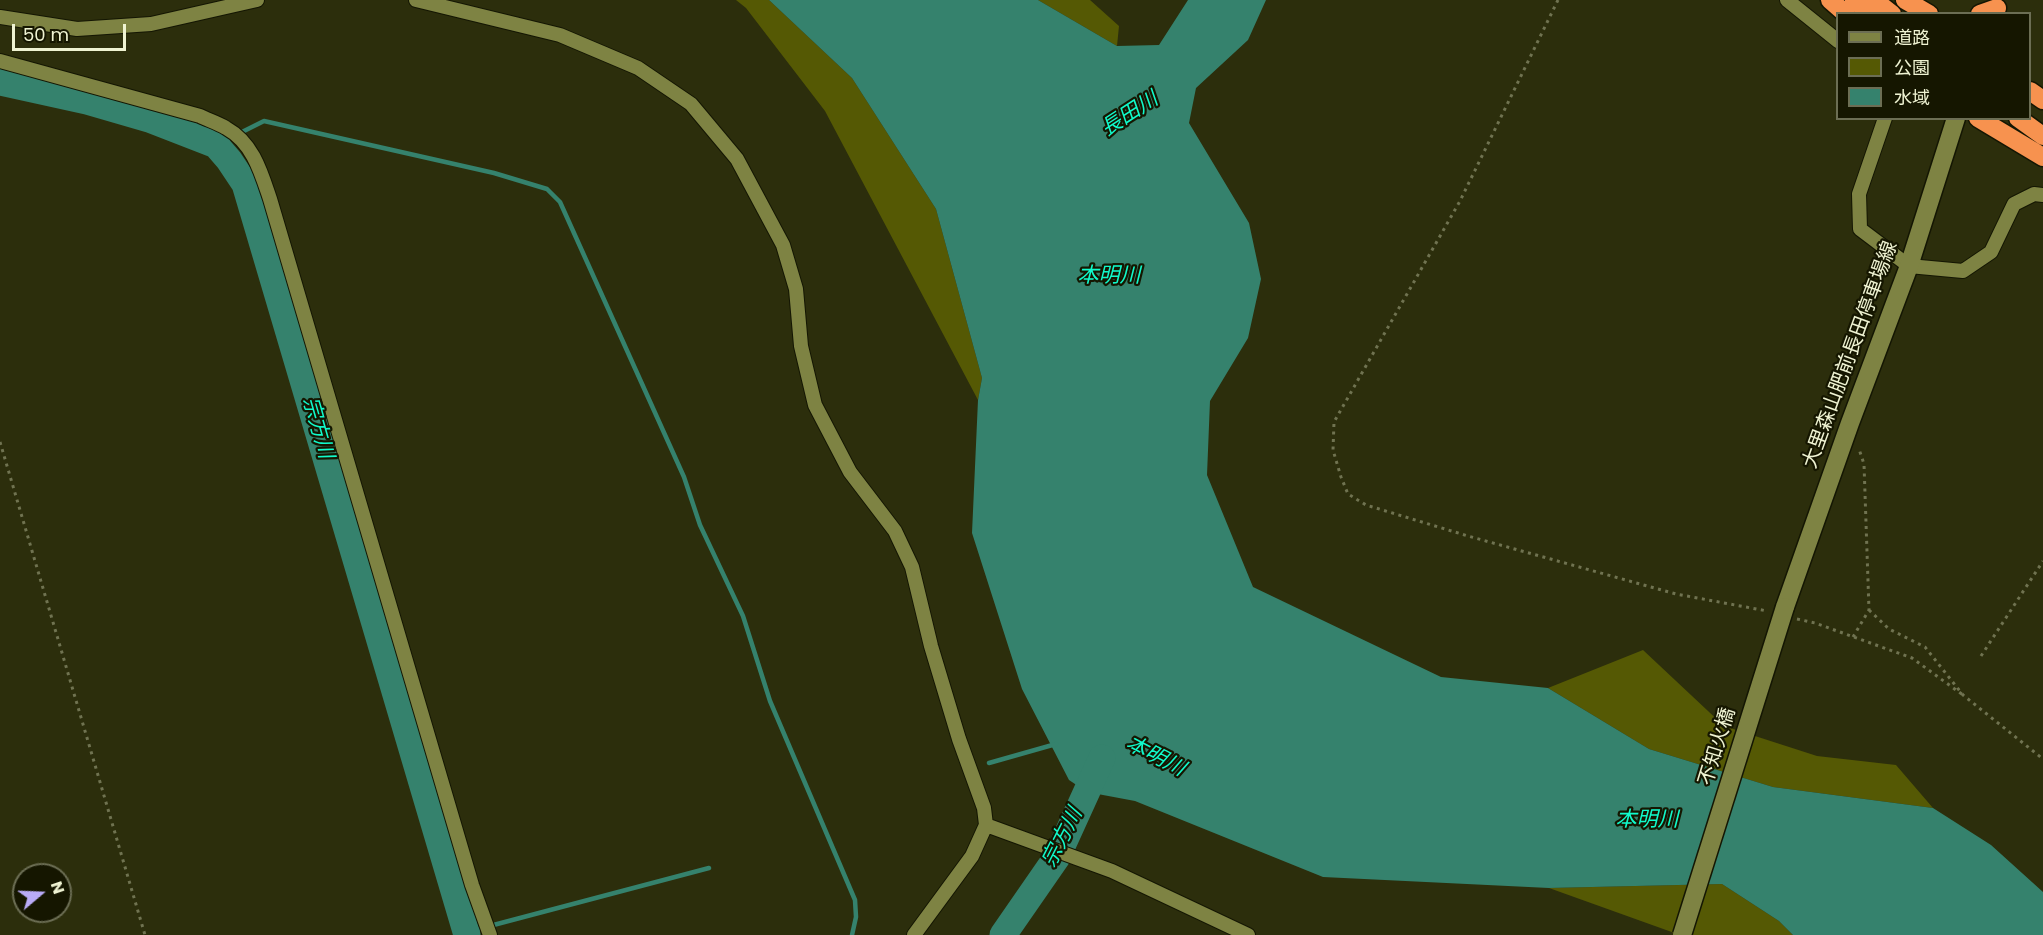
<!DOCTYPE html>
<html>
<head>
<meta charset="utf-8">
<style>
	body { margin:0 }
	#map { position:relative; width:2043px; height:935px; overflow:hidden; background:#2c2e0c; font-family:Poppins,"Noto Sans JP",sans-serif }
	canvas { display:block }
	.legend { position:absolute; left:1836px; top:12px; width:195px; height:108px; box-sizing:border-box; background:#151600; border:2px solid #6c6e54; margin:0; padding:8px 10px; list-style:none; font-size:18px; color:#eff3d2 }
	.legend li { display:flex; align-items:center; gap:12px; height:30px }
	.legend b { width:30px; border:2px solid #6c6e54 }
	.north { position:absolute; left:12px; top:863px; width:60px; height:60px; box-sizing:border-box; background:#151600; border:2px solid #6c6e54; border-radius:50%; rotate:71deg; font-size:16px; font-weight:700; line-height:24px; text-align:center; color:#eff3d2 }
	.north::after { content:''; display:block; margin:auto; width:21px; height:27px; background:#b9abf7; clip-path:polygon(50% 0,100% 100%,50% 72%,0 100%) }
	.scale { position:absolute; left:12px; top:24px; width:114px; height:27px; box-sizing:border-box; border:3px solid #eff3d2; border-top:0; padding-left:8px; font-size:18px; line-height:21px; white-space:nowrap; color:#eff3d2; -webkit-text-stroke:4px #151600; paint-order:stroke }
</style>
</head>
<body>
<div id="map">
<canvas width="2043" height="935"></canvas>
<ul class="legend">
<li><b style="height:8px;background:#7e8343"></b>道路</li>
<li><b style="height:16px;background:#555904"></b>公園</li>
<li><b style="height:16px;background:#35826d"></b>水域</li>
</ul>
<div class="north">N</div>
<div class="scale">50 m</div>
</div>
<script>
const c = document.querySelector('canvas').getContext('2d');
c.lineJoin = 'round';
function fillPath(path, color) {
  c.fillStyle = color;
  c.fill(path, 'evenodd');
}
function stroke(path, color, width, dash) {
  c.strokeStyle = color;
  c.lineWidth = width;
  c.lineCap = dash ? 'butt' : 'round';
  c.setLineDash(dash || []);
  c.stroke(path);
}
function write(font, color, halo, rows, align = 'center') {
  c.font = font + ' Poppins,"Noto Sans JP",sans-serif';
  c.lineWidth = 4.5;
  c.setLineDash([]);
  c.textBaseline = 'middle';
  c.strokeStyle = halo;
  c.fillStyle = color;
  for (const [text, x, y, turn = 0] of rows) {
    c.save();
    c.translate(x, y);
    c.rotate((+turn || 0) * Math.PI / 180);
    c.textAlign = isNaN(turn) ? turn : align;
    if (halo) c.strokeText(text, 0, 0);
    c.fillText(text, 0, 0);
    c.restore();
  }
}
fillPath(new Path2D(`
	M 736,0 L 769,0 L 852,78 L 936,209 L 982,378 L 978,400 L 825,111 L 746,8 Z
	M 1038,0 L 1090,0 L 1119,26 L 1117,46 Z
	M 1643,650 L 1724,726 L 1817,756 L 1896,765 L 1933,808 L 1773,787 L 1649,749 L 1548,688 Z
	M 1722,884 L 1779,921 L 1793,935 L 1680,935 L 1549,888 Z`), '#555904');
fillPath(new Path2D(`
	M 769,0 L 1038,0 L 1117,46 L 1159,45 L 1188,0 L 1266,0 L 1248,40 L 1196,88 L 1189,123 L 1249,223 L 1261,279 L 1248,338 L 1210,401 L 1207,475 L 1253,587 L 1441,677 L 1548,688 L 1649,749 L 1773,787 L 1933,808 L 1991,845 L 2043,892 L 2043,935 L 1793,935 L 1779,921 L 1722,884 L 1549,888 L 1323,877 L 1135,801 L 1087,792 L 1069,780 L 1022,689 L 972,533 L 978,400 L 982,378 L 936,209 L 852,78 Z`), '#35826d');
stroke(new Path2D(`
	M 216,145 L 264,121 L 494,173 L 547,189 L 560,202 L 684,477 L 700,525 L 743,616 L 770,701 L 855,900 L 856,917 L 852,935
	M 989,763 L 1056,744
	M 467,932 L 709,868`), '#35826d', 4.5);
stroke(new Path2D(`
	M 0,82 L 87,101 L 149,119 L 216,145 L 229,160 L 245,184 L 467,935
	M 1003,935 L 1057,857 L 1102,758`), '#35826d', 27);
const street = new Path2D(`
	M 416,0 L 560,35 L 638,68 L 691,104 L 737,159 L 783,245 L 796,289 L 801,346 L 815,405 L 850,472 L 895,531 L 912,567 L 931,646 L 959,739 L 984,808 L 986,825 L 972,856 L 914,935
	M 1787,0 L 1838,41
	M 0,17 L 77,29 L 151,24 L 257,0
	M 0,61 L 200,116 C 208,120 218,123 226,128 C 253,143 261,172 270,199 L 472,885 L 490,935
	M 1885,118 L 1859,194 L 1860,229 L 1909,266 L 1963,271 L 1991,252 L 2014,204 L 2034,194 L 2043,195
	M 986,825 L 1112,871 L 1248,935`);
const secondary = new Path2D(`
	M 1785,607 L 1850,423 L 1909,266 L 1956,118`);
const highway = new Path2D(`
	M 1830,0 L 1846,14
	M 1854,0 L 1872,14
	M 1874,0 L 1892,14
	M 1905,0 L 1929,14
	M 1980,14 L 1997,8
	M 2030,91 L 2043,100
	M 1978,118 L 2043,157
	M 2018,118 L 2043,136`);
stroke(street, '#141603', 16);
stroke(secondary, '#141603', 21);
stroke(highway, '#141603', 21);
stroke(new Path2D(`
	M 1558,0 L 1460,201 L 1334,422 L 1333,450 L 1341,477 L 1348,494 L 1366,505 L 1468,536 L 1676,594 L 1767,611
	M 0,442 L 145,935
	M 1869,610 L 1889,629 L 1925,647 L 1963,695 L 2043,759
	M 1797,619 L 1815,623 L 1912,658 L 1963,695
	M 1853,637 L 1869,610 L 1864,464 L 1859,449
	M 1981,656 L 2043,561`), '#707351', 3, [3, 4.5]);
stroke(street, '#7e8343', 14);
stroke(secondary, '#7e8343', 18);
stroke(highway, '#f7924f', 18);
const secondaryBridge = new Path2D(`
	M 1682,935 L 1785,607`);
stroke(secondaryBridge, '#141603', 21, []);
stroke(secondaryBridge, '#7e8343', 18);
write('20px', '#eff3d2', '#151600', [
	["大里森山肥前長田停車場線",1851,355,-70],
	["不知火橋",1718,747,-73]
]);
write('italic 21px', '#11facb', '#151600', [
	["長田川",1130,115,-33],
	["本明川",1109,277],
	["宗方川",317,428,74],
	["本明川",1155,757,27],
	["本明川",1647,821],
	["宗方川",1063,838,-63]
]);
</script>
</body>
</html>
